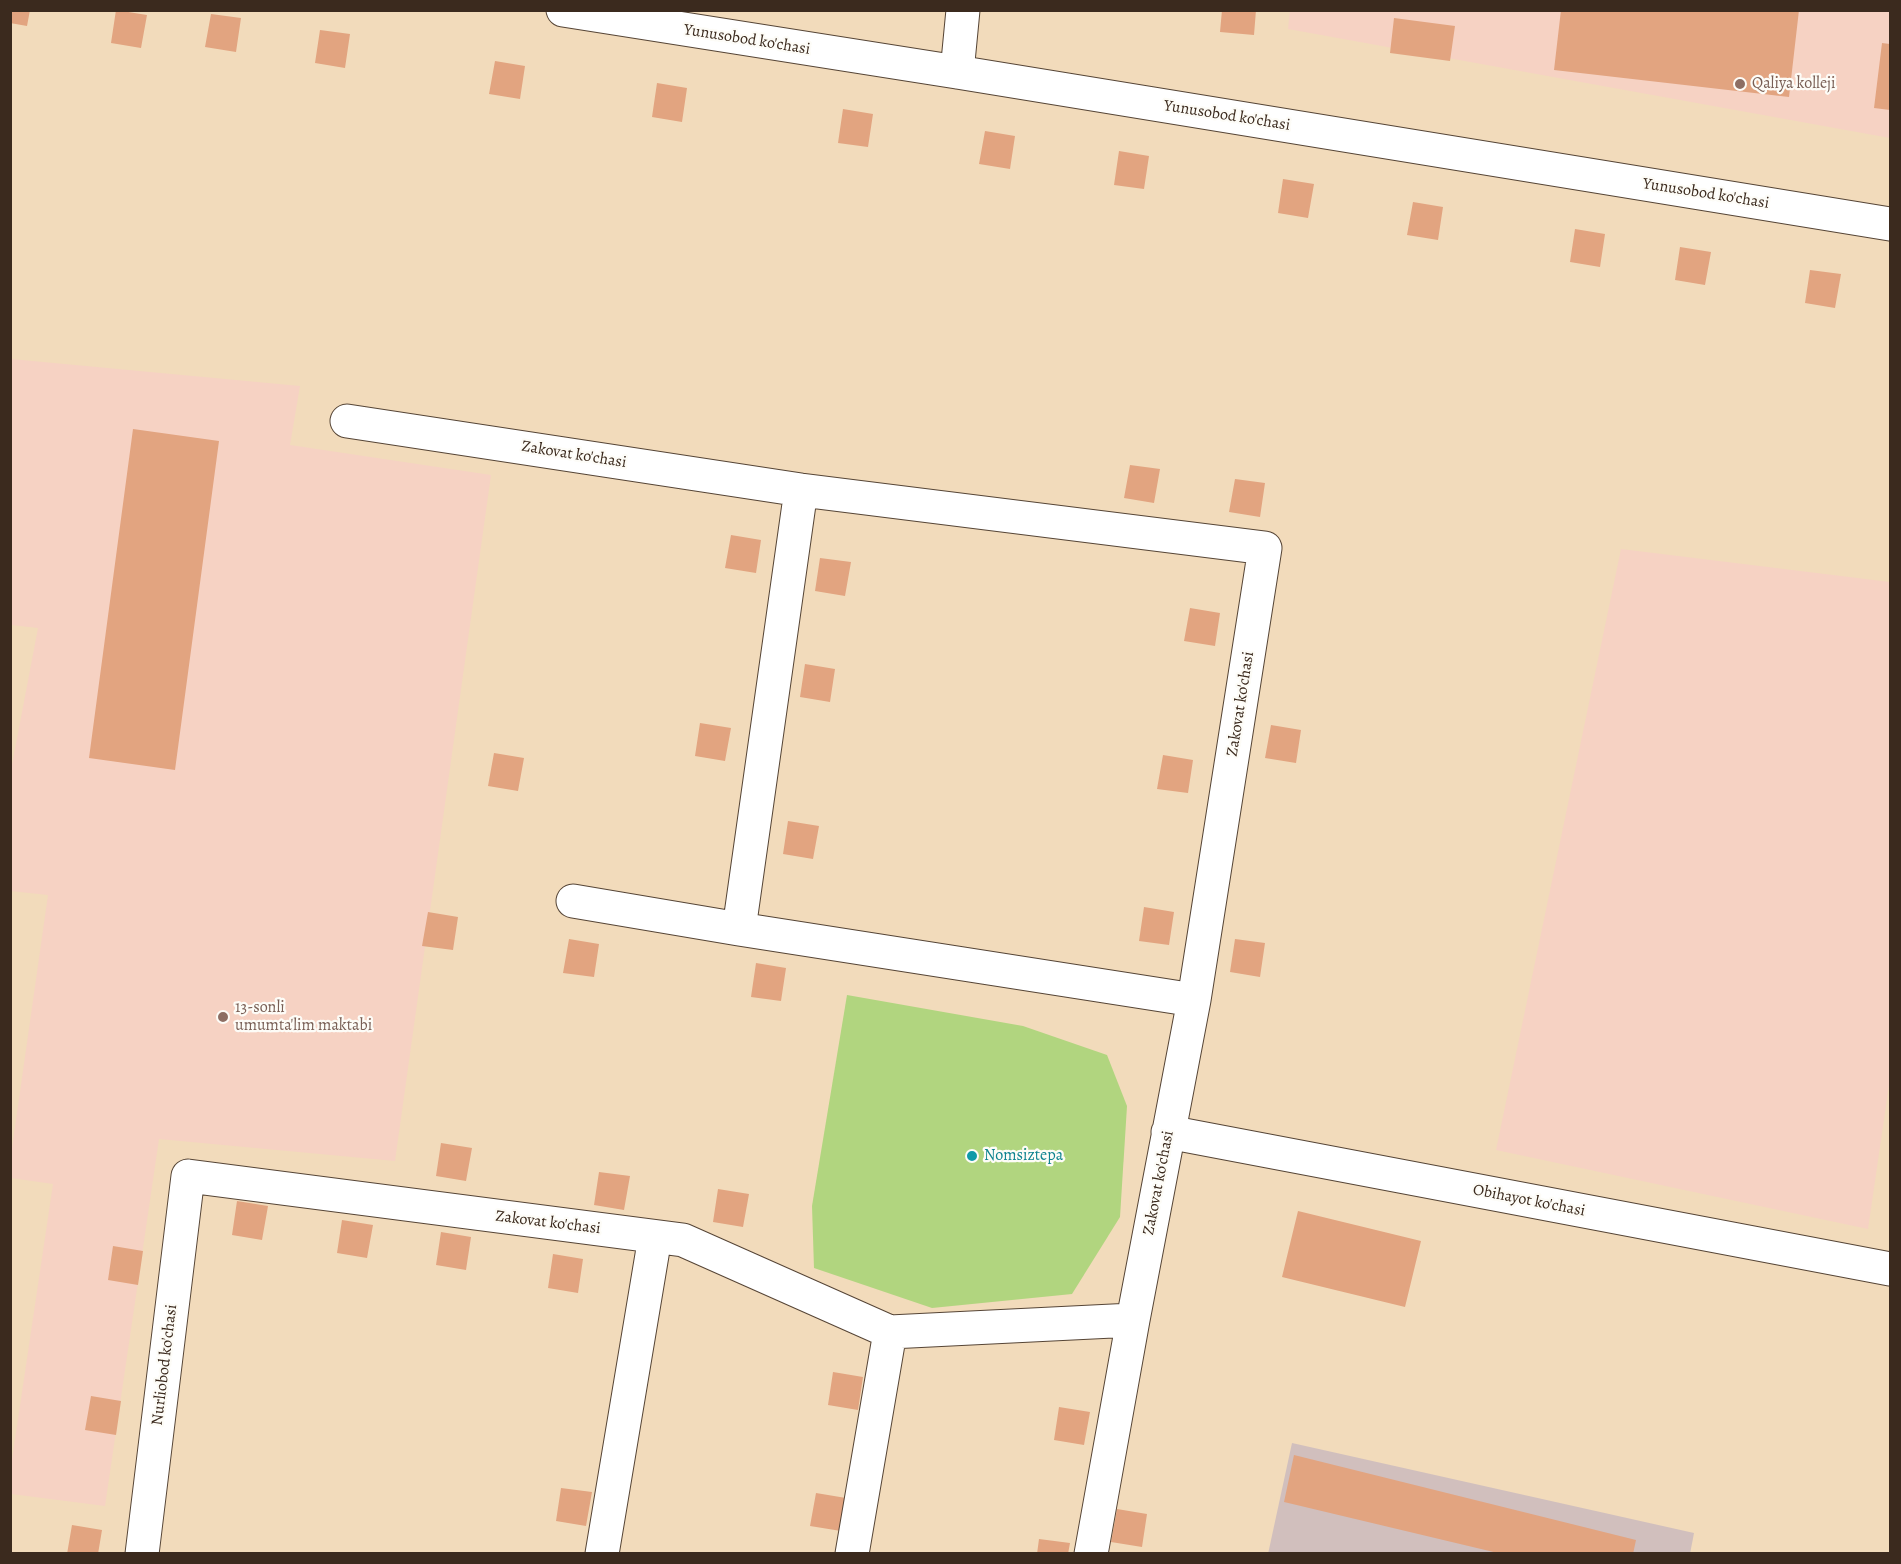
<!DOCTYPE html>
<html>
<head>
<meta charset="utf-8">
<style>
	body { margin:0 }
	#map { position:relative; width:1901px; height:1564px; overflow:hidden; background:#f2dbbb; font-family:Alegreya,serif }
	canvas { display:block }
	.frame { position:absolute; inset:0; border:12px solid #3b2a1e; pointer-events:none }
</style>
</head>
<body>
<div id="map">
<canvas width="1901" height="1564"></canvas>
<div class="frame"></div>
</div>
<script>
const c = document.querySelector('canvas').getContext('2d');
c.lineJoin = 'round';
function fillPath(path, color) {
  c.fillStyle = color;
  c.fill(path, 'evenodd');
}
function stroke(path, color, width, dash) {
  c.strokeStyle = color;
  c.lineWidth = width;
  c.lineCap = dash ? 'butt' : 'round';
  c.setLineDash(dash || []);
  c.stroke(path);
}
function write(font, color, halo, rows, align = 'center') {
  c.font = font + ' Alegreya,serif';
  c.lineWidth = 4.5;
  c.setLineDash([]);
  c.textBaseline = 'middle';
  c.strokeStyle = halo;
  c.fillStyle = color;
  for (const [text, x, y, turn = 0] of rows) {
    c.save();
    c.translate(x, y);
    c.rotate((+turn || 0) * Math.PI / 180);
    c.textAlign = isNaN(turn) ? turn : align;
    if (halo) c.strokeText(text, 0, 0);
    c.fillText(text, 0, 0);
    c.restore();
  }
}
fillPath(new Path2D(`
	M 1290,10 L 1890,11 L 1890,138 L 1288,29 Z
	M 11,359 L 300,386 L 290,445 L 491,475 L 395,1161 L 159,1139 L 105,1506 L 11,1494 L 11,1466 L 53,1184 L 11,1178 L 11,1155 L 48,895 L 11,891 L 11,770 L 38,628 L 11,625 Z
	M 1621,549 L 1890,582 L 1890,1078 L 1868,1229 L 1496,1150 Z`), '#f6d2c3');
fillPath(new Path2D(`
	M 1292,1443 L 1694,1533 L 1690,1554 L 1268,1554 Z`), '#d1bfbd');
fillPath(new Path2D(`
	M 847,995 L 1023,1026 L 1107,1055 L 1127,1106 L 1120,1217 L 1072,1294 L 932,1308 L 814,1268 L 812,1206 Z`), '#b1d57f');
fillPath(new Path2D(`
	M 10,10 L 30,10 L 27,26 L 10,23 Z
	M 116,10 L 147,15 L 141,48 L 111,43 Z
	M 1222,10 L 1256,10 L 1254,35 L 1220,32 Z
	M 1561,10 L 1799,10 L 1789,97 L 1554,70 Z
	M 211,14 L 241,18 L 236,52 L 205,47 Z
	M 1394,18 L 1455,26 L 1450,61 L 1390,53 Z
	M 320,30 L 350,34 L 345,68 L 315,63 Z
	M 1882,43 L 1890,44 L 1890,110 L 1874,108 Z
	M 495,61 L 525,66 L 520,99 L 489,94 Z
	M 657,83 L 687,88 L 682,122 L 652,117 Z
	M 843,109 L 873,114 L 868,147 L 838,143 Z
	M 985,131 L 1015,136 L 1010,169 L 979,164 Z
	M 1119,151 L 1149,156 L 1144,189 L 1114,185 Z
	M 1283,179 L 1314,184 L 1308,218 L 1278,213 Z
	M 1413,202 L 1443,207 L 1438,240 L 1407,235 Z
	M 1575,229 L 1605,234 L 1600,267 L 1570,262 Z
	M 1680,247 L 1711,252 L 1705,285 L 1675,280 Z
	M 1810,270 L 1841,274 L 1835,308 L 1805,303 Z
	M 133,429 L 219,441 L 175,770 L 89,758 Z
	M 1130,465 L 1160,469 L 1154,503 L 1124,498 Z
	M 1235,479 L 1265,483 L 1260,517 L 1229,512 Z
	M 731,535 L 761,540 L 756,573 L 725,568 Z
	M 820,558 L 851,562 L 845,596 L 815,591 Z
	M 1190,608 L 1220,613 L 1215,646 L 1184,641 Z
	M 805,664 L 835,669 L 830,702 L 800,697 Z
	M 700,723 L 731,728 L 725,761 L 695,756 Z
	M 1271,725 L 1301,730 L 1296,763 L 1265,758 Z
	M 494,753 L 524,758 L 518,791 L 488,786 Z
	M 1163,755 L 1193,760 L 1188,793 L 1157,789 Z
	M 788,821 L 819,826 L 813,859 L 783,854 Z
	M 1144,907 L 1174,912 L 1169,945 L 1139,941 Z
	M 428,912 L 458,917 L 453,950 L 422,946 Z
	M 569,939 L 599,944 L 594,977 L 563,973 Z
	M 1235,939 L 1265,943 L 1260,977 L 1230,972 Z
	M 756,963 L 786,968 L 781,1001 L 751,997 Z
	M 441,1143 L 472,1148 L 466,1181 L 436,1176 Z
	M 599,1172 L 630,1176 L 624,1210 L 594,1205 Z
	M 718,1189 L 749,1194 L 743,1227 L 713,1222 Z
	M 237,1201 L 268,1206 L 262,1240 L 232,1235 Z
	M 1298,1211 L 1421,1241 L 1405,1307 L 1282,1277 Z
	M 342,1220 L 373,1225 L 367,1258 L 337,1253 Z
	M 441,1232 L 471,1237 L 466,1270 L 436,1265 Z
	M 113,1246 L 143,1251 L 138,1285 L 108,1280 Z
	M 553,1254 L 583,1259 L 578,1293 L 548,1288 Z
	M 833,1372 L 863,1377 L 858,1410 L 828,1405 Z
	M 91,1396 L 121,1401 L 116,1435 L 85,1430 Z
	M 1059,1407 L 1090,1412 L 1084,1445 L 1054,1440 Z
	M 1294,1455 L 1636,1540 L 1633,1554 L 1502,1554 L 1284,1502 Z
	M 561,1488 L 592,1492 L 586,1526 L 556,1521 Z
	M 816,1493 L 846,1498 L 841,1531 L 810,1526 Z
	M 1117,1509 L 1147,1514 L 1142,1547 L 1111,1542 Z
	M 72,1525 L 102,1530 L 98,1554 L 67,1554 Z
	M 1039,1539 L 1070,1543 L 1068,1554 L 1037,1554 Z`), '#e2a480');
const street = new Path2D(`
	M 563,10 L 957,72 L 1890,224
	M 957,72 L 963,10
	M 347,421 L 801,490 L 1265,548 L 1194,1000 L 1133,1320 L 1091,1554
	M 573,901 L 739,929 L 1194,1000
	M 739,929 L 801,490
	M 1168,1132 L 1890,1269
	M 142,1554 L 188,1176 L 683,1240 L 890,1332 L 1133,1320
	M 602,1554 L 655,1237
	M 852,1554 L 890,1332`);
stroke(street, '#564536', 35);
stroke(street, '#fff', 33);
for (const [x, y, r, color] of [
	[1740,84,6,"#8d6e63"],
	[223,1017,6,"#8d6e63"],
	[972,1156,6,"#0f9aa8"]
]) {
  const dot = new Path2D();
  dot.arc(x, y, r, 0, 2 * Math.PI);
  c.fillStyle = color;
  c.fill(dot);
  stroke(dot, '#fdfcf7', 2);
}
write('16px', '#3b2a1e', '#fdfcf7', [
	["Yunusobod ko'chasi",747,40,9],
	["Yunusobod ko'chasi",1227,116,9],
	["Yunusobod ko'chasi",1706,194,9],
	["Zakovat ko'chasi",574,455,9],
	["Zakovat ko'chasi",1241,704,-81],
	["Zakovat ko'chasi",1159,1183,-79],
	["Obihayot ko'chasi",1529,1201,11],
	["Zakovat ko'chasi",548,1223,7],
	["Nurliobod ko'chasi",165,1365,-83]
]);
write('16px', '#785e54', '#fdfcf7', [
	["Qaliya kolleji",1752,84],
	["13-sonli",235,1008],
	["umumta'lim maktabi",235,1026]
], 'left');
write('16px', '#0d838f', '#fdfcf7', [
	["Nomsiztepa",984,1156]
], 'left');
</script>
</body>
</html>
